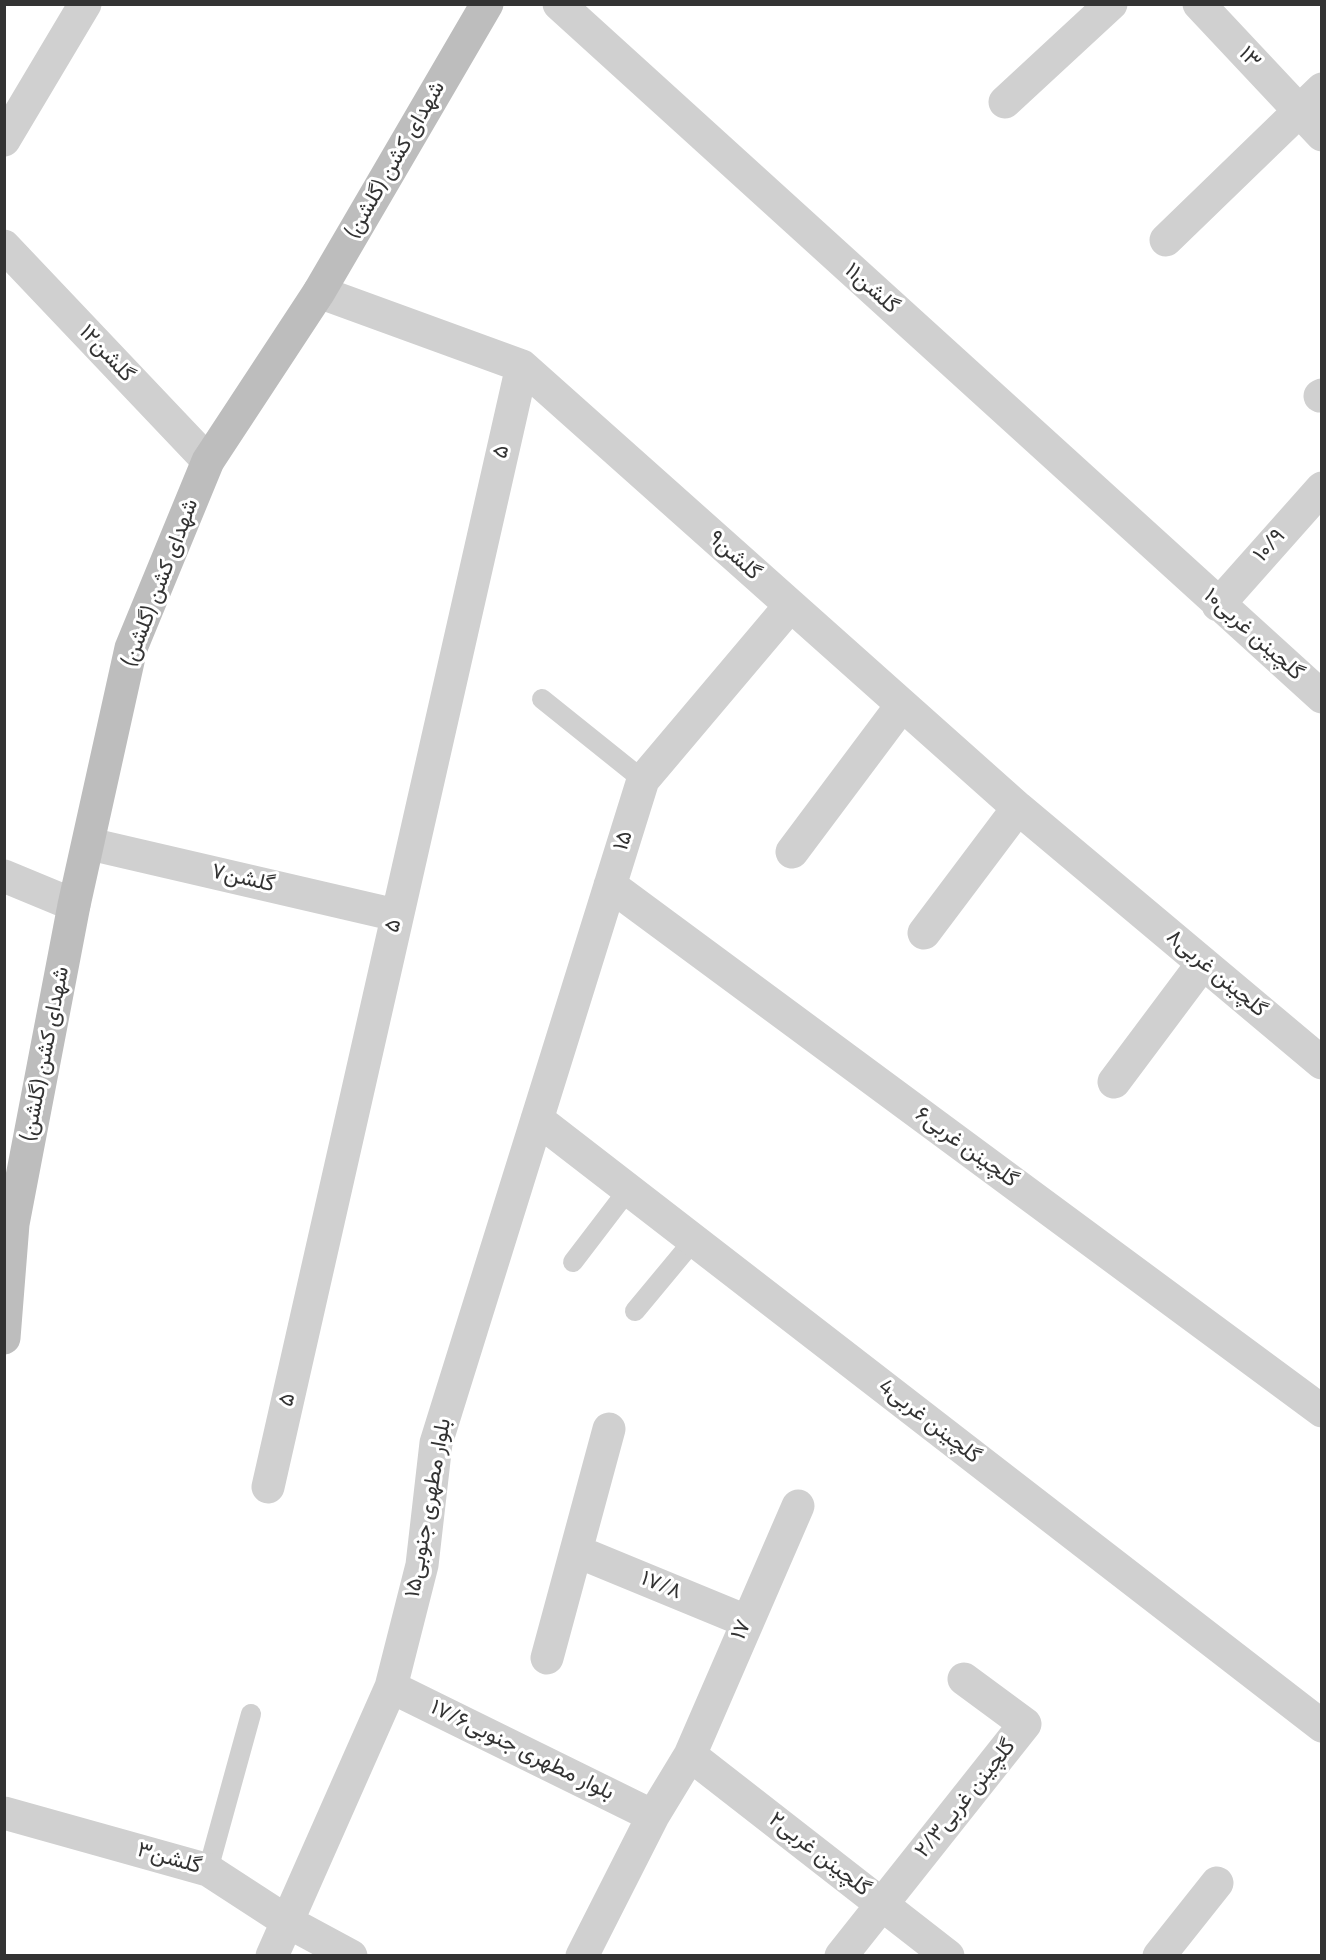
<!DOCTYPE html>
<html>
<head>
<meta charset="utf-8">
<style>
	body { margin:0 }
	#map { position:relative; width:1326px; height:1960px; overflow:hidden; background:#fff; font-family:"Titillium Web",sans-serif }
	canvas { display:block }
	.frame { position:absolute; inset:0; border:6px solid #333; pointer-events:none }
</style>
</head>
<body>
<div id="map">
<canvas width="1326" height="1960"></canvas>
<div class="frame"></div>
</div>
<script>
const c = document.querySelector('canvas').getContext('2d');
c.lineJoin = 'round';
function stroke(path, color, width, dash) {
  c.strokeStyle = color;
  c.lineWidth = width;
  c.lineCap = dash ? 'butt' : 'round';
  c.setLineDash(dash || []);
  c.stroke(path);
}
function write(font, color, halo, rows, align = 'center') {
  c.font = font + ' "Titillium Web",Vazirmatn,sans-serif';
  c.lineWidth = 6;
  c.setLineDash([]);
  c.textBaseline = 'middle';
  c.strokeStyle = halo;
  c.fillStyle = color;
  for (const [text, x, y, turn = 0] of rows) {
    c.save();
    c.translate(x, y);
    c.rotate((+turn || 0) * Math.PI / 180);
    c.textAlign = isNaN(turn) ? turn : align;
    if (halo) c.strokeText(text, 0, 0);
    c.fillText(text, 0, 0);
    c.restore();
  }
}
stroke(new Path2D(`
	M 542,699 L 643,780
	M 573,1262 L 628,1190
	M 635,1311 L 694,1240
	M 208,1870 L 251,1714`), '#d0d0d0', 20);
stroke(new Path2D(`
	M 559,4 L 1322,697
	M 1199,4 L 1322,135
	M 1005,102 L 1111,4
	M 4,140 L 85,4
	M 1166,240 L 1322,89
	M 4,246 L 208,461
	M 319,292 L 522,366 L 1018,808 L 1322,1063
	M 1320,396 L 1322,395
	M 1218,605 L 1322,488
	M 90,844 L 396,915
	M 792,852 L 902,705
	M 4,876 L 74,905
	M 610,885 L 1322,1411
	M 924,933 L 1018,808
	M 1114,1082 L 1203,963
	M 537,1119 L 1322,1726
	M 268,1487 L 522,366
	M 576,1551 L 746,1621
	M 547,1658 L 609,1429
	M 391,1687 L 653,1816
	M 690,1755 L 948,1956
	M 4,1813 L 208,1870 L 288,1922 L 351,1956
	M 272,1956 L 391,1687 L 422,1565 L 436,1443 L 643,780 L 790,606
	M 582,1956 L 653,1816 L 690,1755 L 798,1506
	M 841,1956 L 1025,1724 L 964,1679
	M 1159,1956 L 1217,1883`), '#d0d0d0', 33);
stroke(new Path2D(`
	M 4,1338 L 13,1224 L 74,905 L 131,648 L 208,461 L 319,292 L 487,4`), '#bdbdbd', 33);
write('22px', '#333', '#fff', [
	["۱۳",1249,58,47],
	["شهدای کشن (گلشن)",396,160,-60],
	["گلشن۱۱",871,289,42],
	["گلشن۱۲",106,354,47],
	["۵",502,452,-77],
	["۱۰/۹",1270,546,-48],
	["گلشن۹",734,556,42],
	["شهدای کشن (گلشن)",161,583,-69],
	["گلچینن غربی۱۰",1253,635,42],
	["۱۵",624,841,-73],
	["گلشن۷",243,879,13],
	["۵",394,926,-77],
	["گلچینن غربی۸",1216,974,40],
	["شهدای کشن (گلشن)",46,1054,-79],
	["گلچینن غربی۶",966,1148,36],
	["۵",288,1400,-77],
	["4گلچینن غربی",929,1422,38],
	["بلوار مطهری جنوبی۱۵",429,1508,-80],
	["۱۷/۸",661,1586,22],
	["۱۷",742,1630,-67],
	["بلوار مطهری جنوبی۱۷/۶",522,1751,26],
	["گلچینن غربی۲/۳",966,1799,-51],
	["گلچینن غربی۲",819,1855,38],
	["گلشن۳",169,1859,16]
]);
</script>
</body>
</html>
